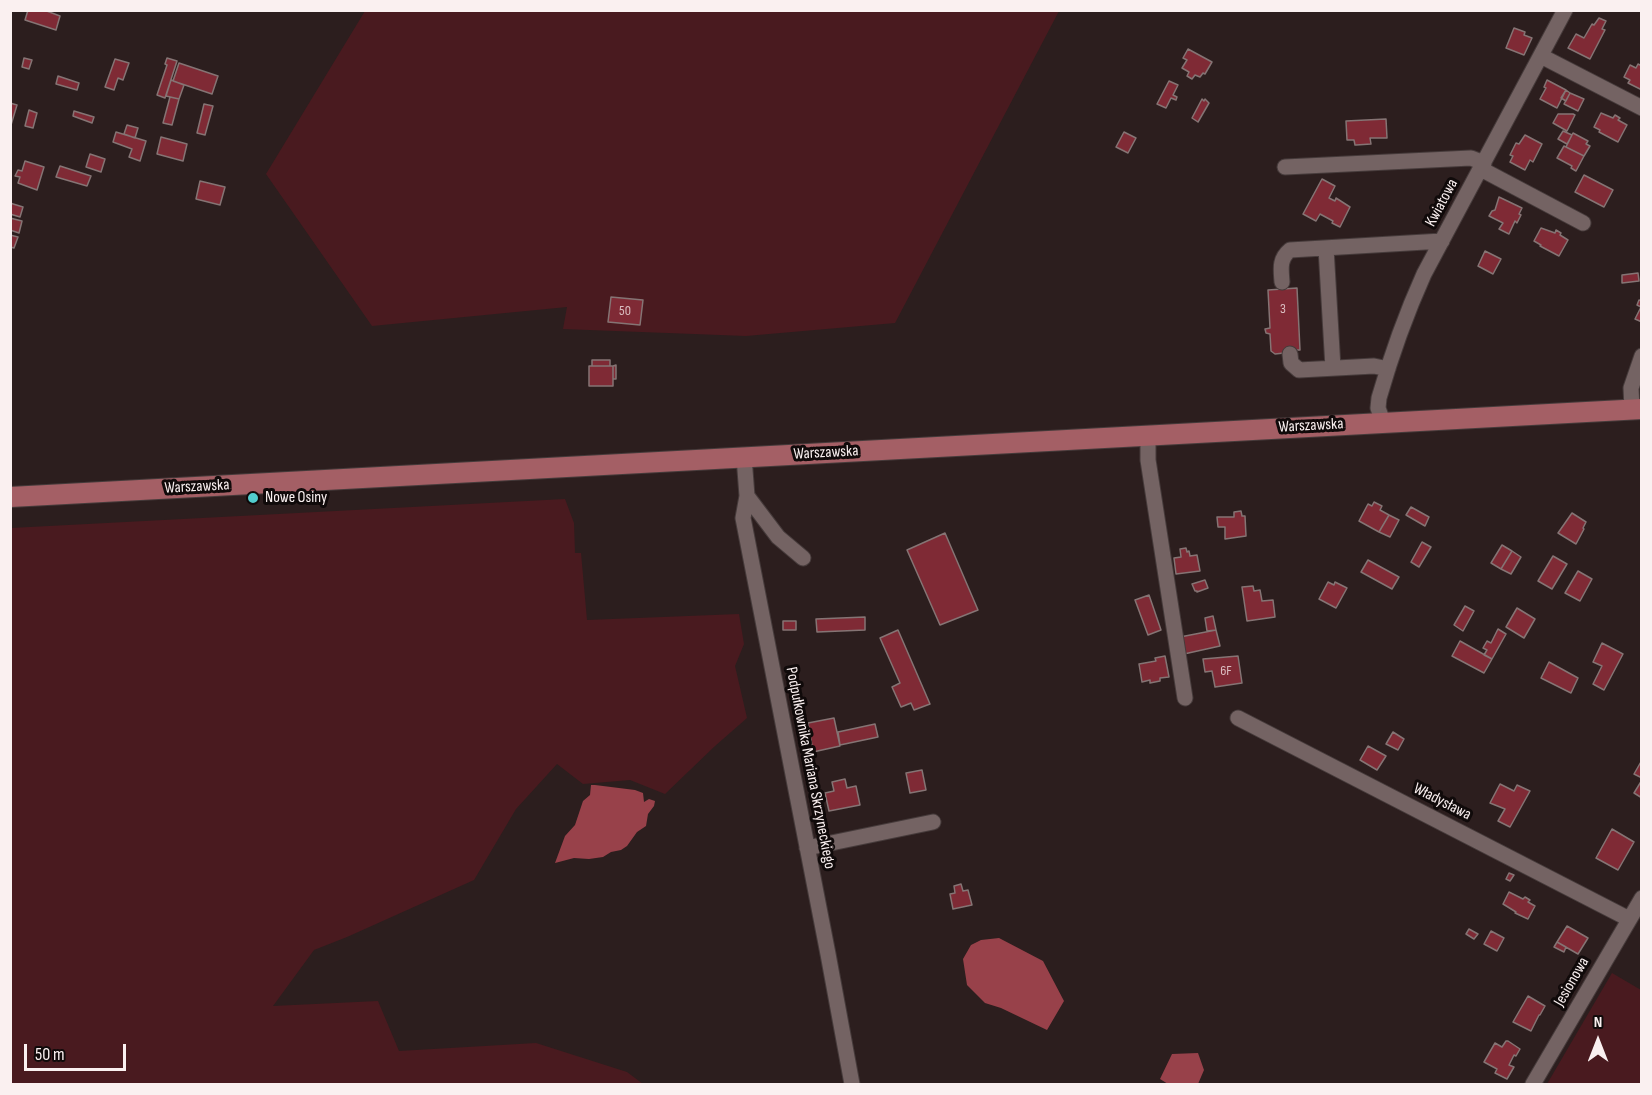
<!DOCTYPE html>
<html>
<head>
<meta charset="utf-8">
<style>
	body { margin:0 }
	#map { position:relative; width:1652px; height:1095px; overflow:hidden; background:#2c1e1e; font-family:"Sofia Sans Condensed",sans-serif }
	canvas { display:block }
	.frame { position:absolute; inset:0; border:12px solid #faf0f0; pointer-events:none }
	.north { position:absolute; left:1568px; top:1011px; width:60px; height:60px; -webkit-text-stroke:4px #100a0a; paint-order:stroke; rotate:0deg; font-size:16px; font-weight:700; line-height:24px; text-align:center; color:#faf0f0 }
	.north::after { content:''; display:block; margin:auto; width:21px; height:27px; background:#faf0f0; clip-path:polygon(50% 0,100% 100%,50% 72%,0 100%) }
	.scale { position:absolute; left:24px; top:1044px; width:102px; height:27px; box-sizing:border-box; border:3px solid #faf0f0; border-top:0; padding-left:8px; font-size:18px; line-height:21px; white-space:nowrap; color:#faf0f0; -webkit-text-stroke:4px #100a0a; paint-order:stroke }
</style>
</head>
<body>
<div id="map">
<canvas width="1652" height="1095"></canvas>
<div class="frame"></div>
<div class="north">N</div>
<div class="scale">50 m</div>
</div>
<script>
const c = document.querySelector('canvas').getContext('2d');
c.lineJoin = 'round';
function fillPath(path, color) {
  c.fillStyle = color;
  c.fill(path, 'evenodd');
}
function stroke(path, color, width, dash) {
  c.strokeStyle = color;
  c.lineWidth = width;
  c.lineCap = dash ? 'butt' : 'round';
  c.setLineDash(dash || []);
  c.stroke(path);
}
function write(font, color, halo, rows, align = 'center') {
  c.font = font + ' "Sofia Sans Condensed",sans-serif';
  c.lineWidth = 6;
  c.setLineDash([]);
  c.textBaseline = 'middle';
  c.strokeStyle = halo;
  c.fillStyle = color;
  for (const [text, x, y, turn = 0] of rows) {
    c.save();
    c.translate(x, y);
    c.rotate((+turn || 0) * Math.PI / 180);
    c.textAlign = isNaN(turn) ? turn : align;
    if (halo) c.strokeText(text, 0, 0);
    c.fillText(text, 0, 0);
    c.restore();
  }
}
fillPath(new Path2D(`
	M 365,11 L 1059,11 L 895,323 L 746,336 L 563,329 L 567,307 L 372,326 L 266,174 Z
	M 565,499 L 574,523 L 575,553 L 581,553 L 587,620 L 739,614 L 744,644 L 735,666 L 747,718 L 715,746 L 665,794 L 630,780 L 583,784 L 557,764 L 516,809 L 474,880 L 347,937 L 314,950 L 273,1006 L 378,1001 L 399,1051 L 536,1043 L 627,1072 L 643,1084 L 11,1084 L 11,528 Z
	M 1612,973 L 1641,990 L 1641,1084 L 1547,1084 Z`), '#491a1f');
fillPath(new Path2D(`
	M 591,785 L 595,785 L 635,790 L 643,793 L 644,802 L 649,799 L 655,801 L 654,806 L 648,814 L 646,826 L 637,832 L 627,846 L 621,850 L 611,852 L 603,857 L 589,859 L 574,858 L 555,863 L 565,836 L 575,825 L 583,801 L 590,795 Z
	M 999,938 L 1043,961 L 1064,1001 L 1047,1030 L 1001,1008 L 985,1003 L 967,985 L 963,959 L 971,945 L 981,940 Z
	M 1198,1053 L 1204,1070 L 1198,1084 L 1168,1084 L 1160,1079 L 1172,1054 Z`), '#98414a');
const building = new Path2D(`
	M 28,10 L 44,10 L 60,16 L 56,30 L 25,20 Z
	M 1599,18 L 1606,21 L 1602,29 L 1605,30 L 1590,59 L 1568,48 L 1576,34 L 1584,38 L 1592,24 L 1594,25 Z
	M 1514,28 L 1525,32 L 1524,35 L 1532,38 L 1524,55 L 1506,48 Z
	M 1188,49 L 1212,62 L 1205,74 L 1203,73 L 1200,77 L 1195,75 L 1192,79 L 1187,76 L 1189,72 L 1182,68 L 1187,60 L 1183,58 Z
	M 24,58 L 32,60 L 29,69 L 22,67 Z
	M 167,58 L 177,61 L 165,98 L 157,95 L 167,65 L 165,64 Z
	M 115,59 L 129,63 L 123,80 L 118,78 L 114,90 L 105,87 Z
	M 179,63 L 218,76 L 212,94 L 173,81 Z
	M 1638,64 L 1642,66 L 1642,90 L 1628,83 L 1630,80 L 1624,77 L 1630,65 L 1636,68 Z
	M 58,76 L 79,83 L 77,90 L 56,84 Z
	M 171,80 L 184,85 L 179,99 L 166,96 Z
	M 1547,80 L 1566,90 L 1557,108 L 1540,99 L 1546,88 L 1544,87 Z
	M 1169,81 L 1178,85 L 1173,95 L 1177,97 L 1176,100 L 1171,98 L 1166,108 L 1157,104 Z
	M 1566,90 L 1570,93 L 1566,101 L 1561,98 Z
	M 1570,93 L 1584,99 L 1578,111 L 1564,104 Z
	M 170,97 L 179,99 L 172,125 L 163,123 Z
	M 1202,99 L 1204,101 L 1205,99 L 1209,103 L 1198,122 L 1192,118 Z
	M 10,103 L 17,105 L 11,125 L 10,125 Z
	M 204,104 L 213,106 L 205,135 L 197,133 Z
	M 29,110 L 37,113 L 33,128 L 25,126 Z
	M 74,111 L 94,117 L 92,123 L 73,116 Z
	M 1601,113 L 1613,118 L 1615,115 L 1620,118 L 1618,120 L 1627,125 L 1618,142 L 1599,132 L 1600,130 L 1594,127 Z
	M 1558,114 L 1573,114 L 1575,115 L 1567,131 L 1553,123 Z
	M 1386,119 L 1387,138 L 1370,138 L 1371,144 L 1356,145 L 1355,145 L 1354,140 L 1347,140 L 1346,121 Z
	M 127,125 L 138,128 L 135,138 L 124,134 Z
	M 1563,131 L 1572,135 L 1567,144 L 1558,139 Z
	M 116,132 L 146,141 L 140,161 L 129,157 L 132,149 L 113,142 Z
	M 1124,132 L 1136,138 L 1128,153 L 1116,147 Z
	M 1573,133 L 1588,141 L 1586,144 L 1590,146 L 1584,156 L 1566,147 Z
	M 1525,135 L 1542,144 L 1533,162 L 1530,160 L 1525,170 L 1510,162 L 1513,156 L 1510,155 L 1516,143 L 1519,144 Z
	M 161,137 L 187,144 L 183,161 L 157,154 Z
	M 1564,146 L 1584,156 L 1576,171 L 1571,168 L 1572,166 L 1557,158 Z
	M 90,154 L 105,159 L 101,172 L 86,167 Z
	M 25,161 L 44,167 L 37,190 L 18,183 L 20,177 L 15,176 L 18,170 L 22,171 Z
	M 60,166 L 91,176 L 87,186 L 56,177 Z
	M 1584,175 L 1613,190 L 1604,207 L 1575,192 Z
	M 1322,179 L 1335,186 L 1329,198 L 1335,201 L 1336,198 L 1350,207 L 1340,227 L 1332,223 L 1333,221 L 1320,214 L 1316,221 L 1303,214 Z
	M 200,181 L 225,187 L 220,205 L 196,199 Z
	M 1499,197 L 1522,208 L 1519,214 L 1521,215 L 1517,223 L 1515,221 L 1509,234 L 1499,229 L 1503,223 L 1489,216 L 1492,211 L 1495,210 Z
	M 10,203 L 23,207 L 20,217 L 10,214 Z
	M 10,218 L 22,221 L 19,233 L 10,230 Z
	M 1541,228 L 1555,233 L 1556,230 L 1561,233 L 1560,235 L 1568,240 L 1559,256 L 1540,246 L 1541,245 L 1534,241 Z
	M 10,235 L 18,237 L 14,248 L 10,247 Z
	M 1485,251 L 1501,259 L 1493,274 L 1478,266 Z
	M 1638,273 L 1639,281 L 1622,283 L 1622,275 Z
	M 1297,288 L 1300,350 L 1286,350 L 1284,353 L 1275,354 L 1271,351 L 1270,334 L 1266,333 L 1265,329 L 1270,328 L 1268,290 Z
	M 611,297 L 643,300 L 640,325 L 608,322 Z
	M 1639,300 L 1642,301 L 1642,322 L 1635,319 L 1641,307 L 1637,305 Z
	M 592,360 L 610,360 L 610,366 L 592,366 Z
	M 616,365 L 616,379 L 613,379 L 613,366 Z
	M 589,366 L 613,366 L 613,386 L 589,386 Z
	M 1374,502 L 1382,506 L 1380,510 L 1389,515 L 1379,532 L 1359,521 L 1368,504 L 1372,506 Z
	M 1411,507 L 1429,517 L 1425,526 L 1406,515 Z
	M 1241,511 L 1242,516 L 1245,516 L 1246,536 L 1225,539 L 1225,527 L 1218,527 L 1217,517 L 1234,517 L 1234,512 Z
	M 1572,513 L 1586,522 L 1583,528 L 1584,529 L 1576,544 L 1558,533 Z
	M 1389,515 L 1399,520 L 1390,537 L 1379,532 Z
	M 945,533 L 978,610 L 940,625 L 907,550 Z
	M 1422,542 L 1431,547 L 1419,567 L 1411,562 Z
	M 1502,545 L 1512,551 L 1501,569 L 1491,563 Z
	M 1186,548 L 1187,552 L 1189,551 L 1190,556 L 1197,555 L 1200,571 L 1176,574 L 1174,558 L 1181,557 L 1180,549 Z
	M 1512,551 L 1521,557 L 1511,574 L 1501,569 Z
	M 1553,556 L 1567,564 L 1552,589 L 1538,581 Z
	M 1368,560 L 1399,577 L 1392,589 L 1361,572 Z
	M 1578,571 L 1592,579 L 1580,601 L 1565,593 Z
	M 1205,580 L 1208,588 L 1197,592 L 1197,591 L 1195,591 L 1192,584 Z
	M 1328,582 L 1334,585 L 1335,582 L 1347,588 L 1336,608 L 1319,599 Z
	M 1253,586 L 1254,591 L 1260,590 L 1262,601 L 1273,600 L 1275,617 L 1247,621 L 1242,587 Z
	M 1149,595 L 1161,630 L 1148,635 L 1135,600 Z
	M 1465,606 L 1474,611 L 1463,631 L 1454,625 Z
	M 1517,608 L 1535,619 L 1524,638 L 1506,627 Z
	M 1213,616 L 1216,630 L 1207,631 L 1205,618 Z
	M 865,617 L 865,630 L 817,632 L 816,619 Z
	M 783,621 L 796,621 L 796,630 L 783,630 Z
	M 1498,629 L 1506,634 L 1492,659 L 1484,655 L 1487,650 L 1483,648 L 1487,641 L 1491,643 Z
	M 898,630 L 930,704 L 914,710 L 911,703 L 901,707 L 892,687 L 900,683 L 880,638 Z
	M 1216,630 L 1220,646 L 1184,654 L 1180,637 Z
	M 1460,641 L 1492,659 L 1484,673 L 1452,656 Z
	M 1602,643 L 1623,654 L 1604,690 L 1593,684 L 1602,666 L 1593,662 Z
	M 1165,656 L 1169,677 L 1160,678 L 1160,681 L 1150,683 L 1150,680 L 1142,682 L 1139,664 L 1156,661 L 1155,658 Z
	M 1238,656 L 1242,683 L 1215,687 L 1212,671 L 1205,672 L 1203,659 Z
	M 1549,662 L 1578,678 L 1571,693 L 1541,678 Z
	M 834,718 L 840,746 L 813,752 L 808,723 Z
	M 875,724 L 878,737 L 840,745 L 838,732 Z
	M 1393,732 L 1404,739 L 1398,750 L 1386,744 Z
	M 1368,746 L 1386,756 L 1377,770 L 1360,760 Z
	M 1642,760 L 1642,778 L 1634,774 Z
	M 922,770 L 926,790 L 910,793 L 906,773 Z
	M 845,779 L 847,788 L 856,786 L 860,805 L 829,811 L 825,793 L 834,791 L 832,782 Z
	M 1642,780 L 1642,798 L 1634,793 Z
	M 1500,784 L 1514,791 L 1517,785 L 1530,791 L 1510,827 L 1498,821 L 1505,809 L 1490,803 Z
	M 1612,829 L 1634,842 L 1618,870 L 1596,858 Z
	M 1509,873 L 1514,875 L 1510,881 L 1506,879 Z
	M 961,884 L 963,891 L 968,890 L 972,905 L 953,909 L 950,894 L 955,893 L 954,886 Z
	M 1509,892 L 1523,899 L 1525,897 L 1530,900 L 1528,902 L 1535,906 L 1528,919 L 1515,913 L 1516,912 L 1503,904 Z
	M 1567,926 L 1588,938 L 1578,954 L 1557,942 Z
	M 1469,929 L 1478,934 L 1474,939 L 1466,934 Z
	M 1491,931 L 1504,938 L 1497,951 L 1484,944 Z
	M 1557,942 L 1566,947 L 1564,952 L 1554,947 Z
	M 1528,996 L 1545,1006 L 1540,1015 L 1539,1015 L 1531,1031 L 1513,1022 Z
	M 1506,1041 L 1508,1041 L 1520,1049 L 1516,1056 L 1514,1055 L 1509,1065 L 1514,1067 L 1507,1079 L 1495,1073 L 1497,1069 L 1484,1062 L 1495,1043 L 1502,1047 Z`);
fillPath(building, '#7f2a35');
stroke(building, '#857474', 1.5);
const minor = new Path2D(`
	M 1541,56 L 1642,108
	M 1285,167 L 1471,158 L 1484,163
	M 1481,169 L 1583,223
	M 1326,248 L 1333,368
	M 1282,282 C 1281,269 1279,259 1290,250 L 1442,241
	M 1290,354 L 1291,363 L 1299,370 L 1374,366 L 1388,369
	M 1632,409 L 1631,388 L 1642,356
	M 1383,422 L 1378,408 L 1379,398 C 1391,356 1406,314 1424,274 L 1565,10
	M 1148,435 L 1148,460 L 1185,698
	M 744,457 L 747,496 L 743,518 L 828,954 L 852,1084
	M 747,496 L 778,537 L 803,558
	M 1238,718 L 1629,919
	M 807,848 L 933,822
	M 1533,1084 L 1642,898`);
const major = new Path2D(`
	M 10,497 L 1642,409`);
stroke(minor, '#463b3b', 17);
stroke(major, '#463b3b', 22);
stroke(minor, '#746363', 15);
stroke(major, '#a45f65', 20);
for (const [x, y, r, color] of [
	[253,498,6,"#52cdce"]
]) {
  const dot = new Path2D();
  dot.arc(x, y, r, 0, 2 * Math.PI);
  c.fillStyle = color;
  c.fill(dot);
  stroke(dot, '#100a0a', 2);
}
write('14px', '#dbbec1', null, [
	["3",1283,309],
	["50",625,311],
	["6F",1226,671]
]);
write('16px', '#faf0f0', '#100a0a', [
	["Kwiatowa",1442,203,-62],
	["Warszawska",1311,426,-3],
	["Warszawska",826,453,-3],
	["Warszawska",197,487,-3],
	["Podpułkownika Mariana Skrzyneckiego",810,768,79],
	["Władysława",1442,802,27],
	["Jesionowa",1572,982,-60]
]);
write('16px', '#faf0f0', '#100a0a', [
	["Nowe Osiny",265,498]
], 'left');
</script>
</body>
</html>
